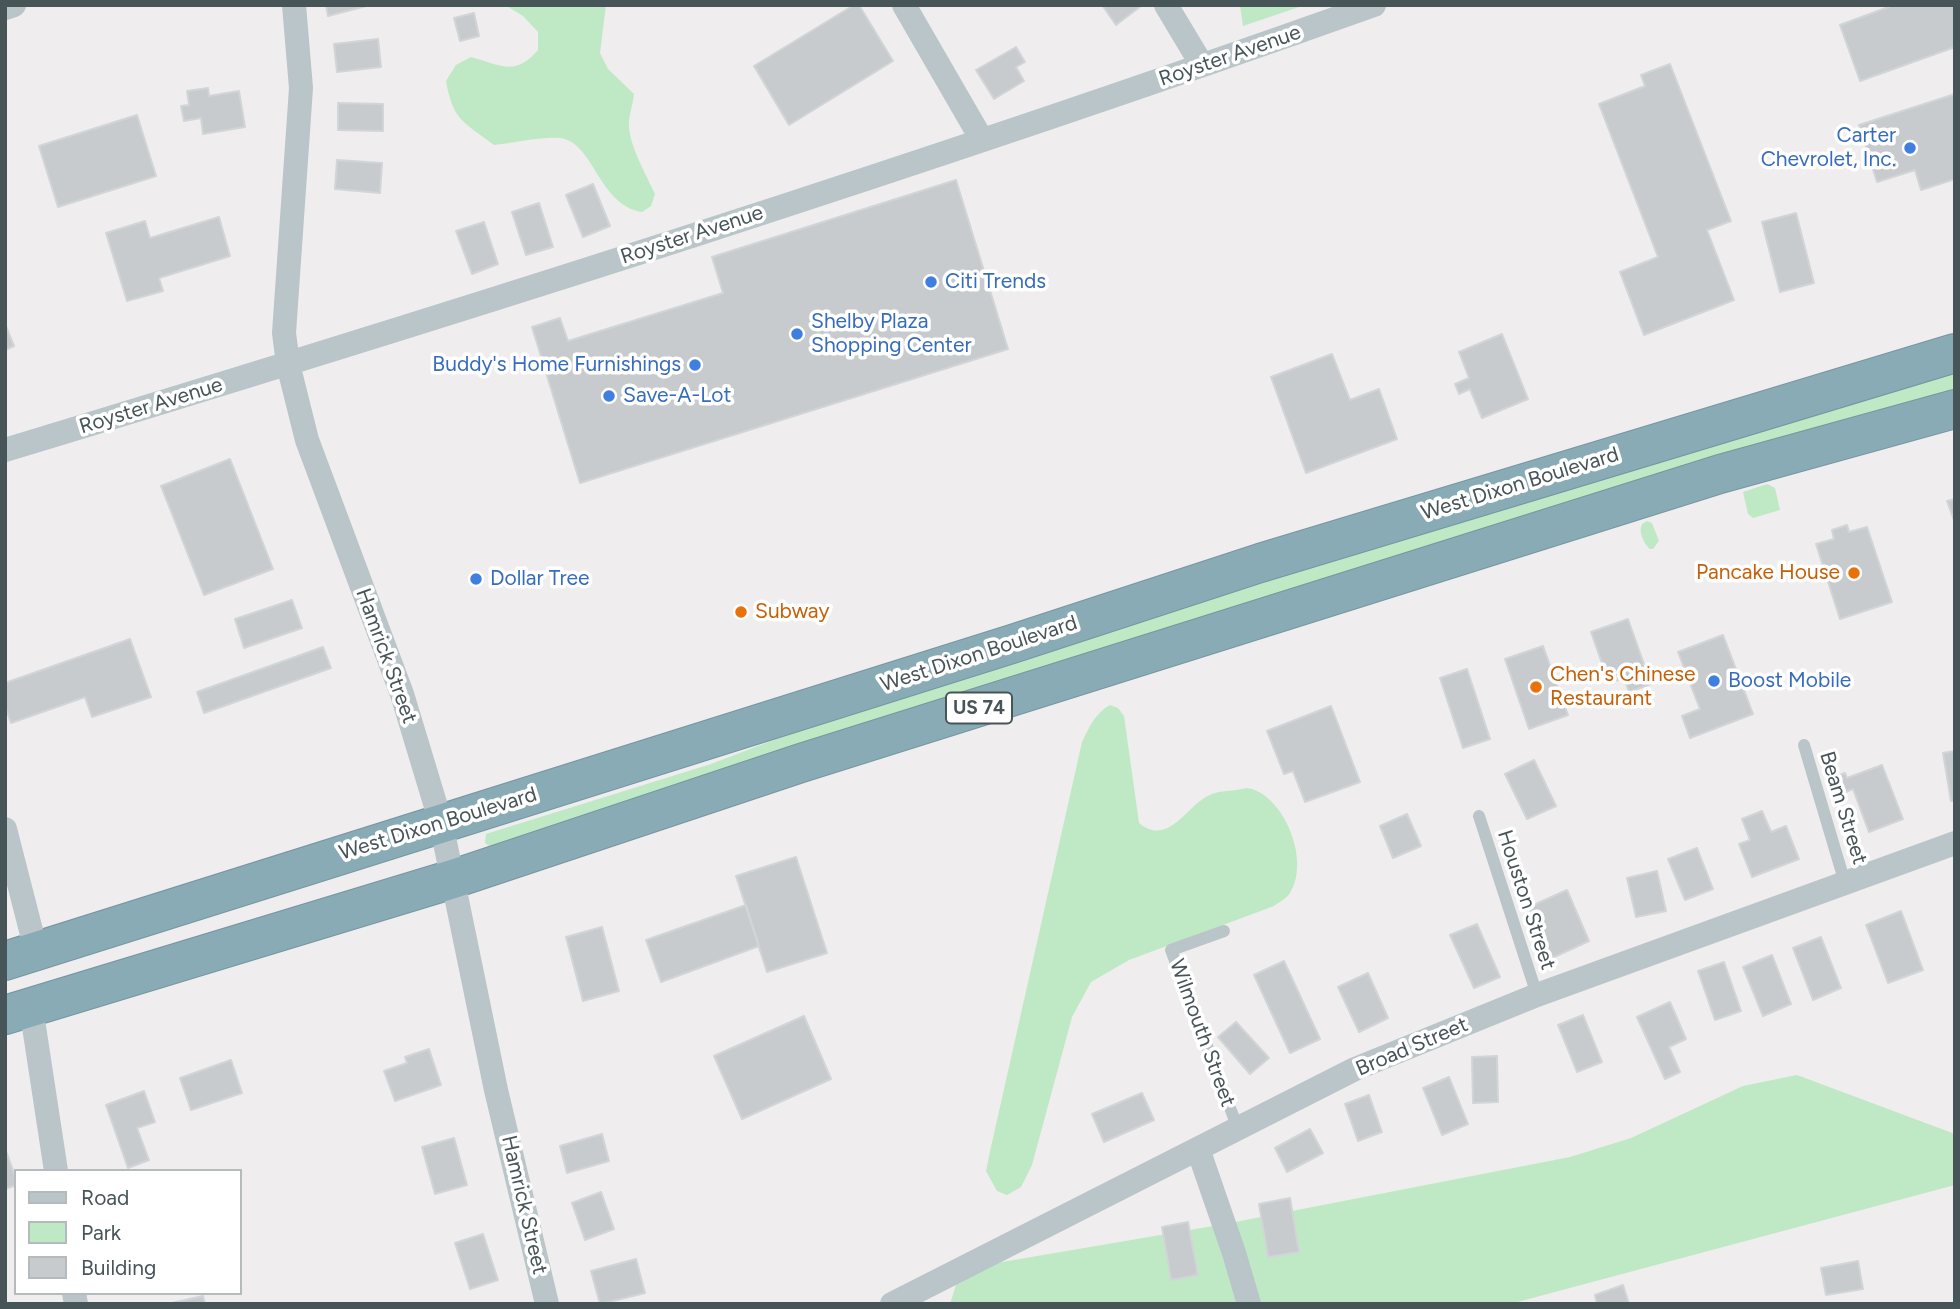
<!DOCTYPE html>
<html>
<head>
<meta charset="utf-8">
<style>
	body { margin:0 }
	#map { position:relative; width:1960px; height:1309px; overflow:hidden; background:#efeded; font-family:Figtree,sans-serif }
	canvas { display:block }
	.frame { position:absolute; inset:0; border:7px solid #475458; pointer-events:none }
	.legend { position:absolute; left:14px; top:1169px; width:228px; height:126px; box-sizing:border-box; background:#fff; border:2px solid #b5bbbc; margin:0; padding:9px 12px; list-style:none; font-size:21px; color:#475458 }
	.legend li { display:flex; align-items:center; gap:14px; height:35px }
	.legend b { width:35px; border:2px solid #b5bbbc }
</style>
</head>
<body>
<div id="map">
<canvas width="1960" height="1309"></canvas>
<div class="frame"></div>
<ul class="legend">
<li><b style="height:9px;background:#b9c5c8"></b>Road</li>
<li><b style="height:19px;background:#bfe9c4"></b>Park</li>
<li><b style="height:19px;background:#c7cbce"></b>Building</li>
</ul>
</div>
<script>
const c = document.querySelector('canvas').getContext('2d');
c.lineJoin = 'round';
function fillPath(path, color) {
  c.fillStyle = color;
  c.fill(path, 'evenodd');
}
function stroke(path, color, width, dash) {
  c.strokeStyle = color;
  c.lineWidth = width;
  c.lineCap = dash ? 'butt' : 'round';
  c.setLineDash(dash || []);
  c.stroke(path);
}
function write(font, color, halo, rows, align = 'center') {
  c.font = font + ' Figtree,sans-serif';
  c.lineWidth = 7;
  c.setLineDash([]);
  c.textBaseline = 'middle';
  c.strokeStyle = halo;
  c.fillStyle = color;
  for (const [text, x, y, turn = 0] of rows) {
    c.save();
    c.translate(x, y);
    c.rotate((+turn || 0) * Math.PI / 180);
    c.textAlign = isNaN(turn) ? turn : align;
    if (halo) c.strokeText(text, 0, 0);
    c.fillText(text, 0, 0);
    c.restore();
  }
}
fillPath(new Path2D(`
	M 505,5 L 606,5 L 600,53 L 608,69 L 634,94 C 633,103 630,112 629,121 C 627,142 646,174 655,194 L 651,206 L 642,212 C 598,205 594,142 560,138 C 544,136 512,143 494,145 C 464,122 453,121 446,81 L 456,65 L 471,57 C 501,65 515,77 538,50 L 538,32 L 523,16 Z
	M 1240,5 L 1305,5 L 1243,26 Z
	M 1955,366 L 1955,393 L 491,847 L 485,843 L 486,834 L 489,833 L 711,764 L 870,703 Z
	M 1767,484 L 1775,488 L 1780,510 L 1753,518 L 1748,514 L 1743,492 Z
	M 1647,521 L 1652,523 L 1659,541 L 1653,549 L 1650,549 C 1644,544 1638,531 1642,524 Z
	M 1110,705 L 1118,708 L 1124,716 L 1139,823 C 1169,848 1187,804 1210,795 C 1217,791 1228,791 1236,790 C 1241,789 1247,787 1252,789 C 1286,800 1310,862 1290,893 C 1287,898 1279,902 1274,906 L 1129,960 L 1091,982 L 1072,1017 L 1032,1165 L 1021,1187 L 1007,1195 L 997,1191 L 986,1171 L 991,1147 L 1082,742 C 1089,728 1095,713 1110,705 Z
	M 1797,1075 L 1955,1134 L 1955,1185 L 1510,1304 L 950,1304 L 961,1269 L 1225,1224 L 1570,1157 L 1631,1138 L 1743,1086 Z`), '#bfe9c4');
const building = new Path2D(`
	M 326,5 L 370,5 L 328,16 Z
	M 854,5 L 859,5 L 893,61 L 789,125 L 754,66 Z
	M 1102,5 L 1141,5 L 1141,6 L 1116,25 Z
	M 1894,5 L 1955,5 L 1955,47 L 1860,81 L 1840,25 Z
	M 474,13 L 479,36 L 460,41 L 454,18 Z
	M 378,39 L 381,67 L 337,72 L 334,44 Z
	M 1016,47 L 1025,62 L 1016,67 L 1024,81 L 994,99 L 976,70 Z
	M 1670,64 L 1731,221 L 1707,230 L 1734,300 L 1644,335 L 1620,272 L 1658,257 L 1599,104 L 1645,86 L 1641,75 Z
	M 208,88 L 209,96 L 239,91 L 245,127 L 203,134 L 201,118 L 184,121 L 181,106 L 189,105 L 187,91 Z
	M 1955,94 L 1955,179 L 1921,190 L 1915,170 L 1877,182 L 1859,125 Z
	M 338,103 L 383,104 L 383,131 L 338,130 Z
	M 137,115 L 156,176 L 58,207 L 39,146 Z
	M 337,160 L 382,163 L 380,193 L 335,189 Z
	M 956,180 L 1008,349 L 580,483 L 532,327 L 560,318 L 568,341 L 723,293 L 712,257 Z
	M 593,184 L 610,226 L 583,237 L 566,195 Z
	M 539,203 L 553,247 L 526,255 L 512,212 Z
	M 1796,213 L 1814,283 L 1780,292 L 1762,222 Z
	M 219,217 L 230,256 L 159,278 L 163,291 L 127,301 L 106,233 L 145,221 L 150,238 Z
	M 484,222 L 498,264 L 472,274 L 456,231 Z
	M 5,324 L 14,346 L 5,350 Z
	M 1502,334 L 1528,399 L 1482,418 L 1470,389 L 1459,394 L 1455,384 L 1469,378 L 1459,352 Z
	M 1332,354 L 1350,400 L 1379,389 L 1397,439 L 1306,473 L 1271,377 Z
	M 230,459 L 273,569 L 204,595 L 161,486 Z
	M 1955,499 L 1955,523 L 1947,501 Z
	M 1847,525 L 1849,532 L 1867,527 L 1892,602 L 1840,619 L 1816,544 L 1834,539 L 1832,530 Z
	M 292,600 L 302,628 L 244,648 L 235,619 Z
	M 1628,619 L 1651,684 L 1629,692 L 1624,678 L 1609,683 L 1591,632 Z
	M 1723,635 L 1753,714 L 1690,738 L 1682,716 L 1700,709 L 1678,652 Z
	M 130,639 L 151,697 L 92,717 L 85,697 L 11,723 L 5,706 L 5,683 Z
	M 1543,646 L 1568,715 L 1529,729 L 1505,659 Z
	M 323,647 L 331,668 L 204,713 L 197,692 Z
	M 1467,669 L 1490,739 L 1463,748 L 1440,678 Z
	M 1331,706 L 1360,782 L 1305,802 L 1293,771 L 1284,774 L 1267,731 Z
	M 1955,751 L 1955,801 L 1951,801 L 1943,753 Z
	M 1534,760 L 1556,806 L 1527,819 L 1505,774 Z
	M 1882,765 L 1903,819 L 1869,832 L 1853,789 L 1833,797 L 1827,780 L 1845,773 L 1847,778 Z
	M 1762,811 L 1771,832 L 1786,826 L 1799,859 L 1752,877 L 1739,844 L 1750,840 L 1742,819 Z
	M 1407,814 L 1421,846 L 1393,858 L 1380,826 Z
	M 1697,848 L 1713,889 L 1685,900 L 1668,859 Z
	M 796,857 L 827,953 L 767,972 L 736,876 Z
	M 1657,871 L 1666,911 L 1636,917 L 1627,878 Z
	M 1567,890 L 1589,941 L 1552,958 L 1529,907 Z
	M 746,905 L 759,946 L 661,982 L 646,940 Z
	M 1901,911 L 1923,970 L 1888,983 L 1866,925 Z
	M 1477,924 L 1500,977 L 1474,988 L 1450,935 Z
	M 602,927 L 619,991 L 583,1001 L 566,937 Z
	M 1821,937 L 1841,988 L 1813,1000 L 1793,948 Z
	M 1772,955 L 1791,1004 L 1763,1016 L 1743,967 Z
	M 1284,961 L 1320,1039 L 1290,1053 L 1254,975 Z
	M 1724,962 L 1741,1011 L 1715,1020 L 1698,971 Z
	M 1368,973 L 1388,1018 L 1359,1032 L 1338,987 Z
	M 1670,1002 L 1686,1039 L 1669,1047 L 1680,1072 L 1665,1079 L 1637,1017 Z
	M 1583,1015 L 1602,1062 L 1577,1072 L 1558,1025 Z
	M 804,1016 L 831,1079 L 742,1119 L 714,1056 Z
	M 1236,1022 L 1269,1058 L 1250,1074 L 1218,1037 Z
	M 429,1049 L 441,1085 L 395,1101 L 384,1071 L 407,1063 L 405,1057 Z
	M 1497,1056 L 1498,1102 L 1473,1103 L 1472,1057 Z
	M 231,1060 L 242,1093 L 191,1110 L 180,1078 Z
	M 1449,1077 L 1468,1124 L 1442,1135 L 1423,1088 Z
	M 144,1091 L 155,1122 L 137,1128 L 149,1160 L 128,1168 L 106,1105 Z
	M 1142,1093 L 1154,1120 L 1104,1142 L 1092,1114 Z
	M 1369,1095 L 1382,1132 L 1358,1141 L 1345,1104 Z
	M 1310,1129 L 1323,1153 L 1287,1172 L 1275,1148 Z
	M 602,1134 L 609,1161 L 567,1173 L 560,1146 Z
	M 454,1138 L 467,1185 L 435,1194 L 422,1147 Z
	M 5,1148 L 16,1179 L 16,1185 L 5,1189 Z
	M 601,1192 L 614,1229 L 585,1240 L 572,1203 Z
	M 1290,1198 L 1299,1252 L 1268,1257 L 1259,1204 Z
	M 1188,1222 L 1198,1275 L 1171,1280 L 1162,1227 Z
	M 483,1234 L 498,1280 L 470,1289 L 455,1243 Z
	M 636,1259 L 645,1293 L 600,1304 L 591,1271 Z
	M 1858,1261 L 1863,1289 L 1826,1295 L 1821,1268 Z
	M 1623,1285 L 1629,1304 L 1597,1304 L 1595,1295 Z
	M 203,1296 L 205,1304 L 167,1304 Z`);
fillPath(building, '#c7cbce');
stroke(building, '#d1d5d7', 2);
const highway = new Path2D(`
	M 5,961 L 1012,644 L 1260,563 L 1955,353
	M 5,1015 L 453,879 L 801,763 L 1720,474 L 1955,409`);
stroke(highway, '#7596a2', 40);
stroke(new Path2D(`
	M 1804,745 L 1845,883
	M 1479,816 L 1537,995
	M 1224,931 L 1171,950 L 1238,1129`), '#b9c5c8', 12);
stroke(new Path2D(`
	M 294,5 L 301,88 L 284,333 L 288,364 L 307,440 L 402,694 L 441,823 L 496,1090 L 547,1304
	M 904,5 L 982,140
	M 1166,5 L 1202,65
	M 5,8 L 14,5
	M 5,450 C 464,311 922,166 1374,5
	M 5,829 L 36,950
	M 31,1007 L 56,1171
	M 1198,1149 L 1234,1253 L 1249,1304
	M 74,1293 L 76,1304
	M 892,1304 L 1355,1069 L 1537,995 L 1955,843`), '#b9c5c8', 24);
stroke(highway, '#89abb6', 38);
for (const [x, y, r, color] of [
	[1910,148,7,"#3f7fe0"],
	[931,282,7,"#3f7fe0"],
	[797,334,7,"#3f7fe0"],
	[695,365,7,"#3f7fe0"],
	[609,396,7,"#3f7fe0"],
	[1854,573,7,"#e8710a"],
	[476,579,7,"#3f7fe0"],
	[741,612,7,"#e8710a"],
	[1714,681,7,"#3f7fe0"],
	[1536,687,7,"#e8710a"]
]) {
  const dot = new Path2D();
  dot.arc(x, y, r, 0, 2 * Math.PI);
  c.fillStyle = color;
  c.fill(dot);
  stroke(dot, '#fff', 2.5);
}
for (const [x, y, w] of [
	[979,708,66]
]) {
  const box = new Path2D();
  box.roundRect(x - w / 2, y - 15.5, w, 31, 5);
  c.fillStyle = '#fff';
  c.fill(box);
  stroke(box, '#475458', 2);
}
write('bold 19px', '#475458', null, [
	["US 74",979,708]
]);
write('21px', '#475458', '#fff', [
	["Royster Avenue",1230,56,-19],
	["Royster Avenue",692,235,-18],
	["Royster Avenue",151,406,-17],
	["West Dixon Boulevard",1520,484,-17],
	["West Dixon Boulevard",979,654,-18],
	["Hamrick Street",386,656,70],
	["Beam Street",1843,808,73],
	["West Dixon Boulevard",438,824,-17],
	["Houston Street",1526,900,72],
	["Wilmouth Street",1202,1033,70],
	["Broad Street",1412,1047,-23],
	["Hamrick Street",524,1205,77]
]);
write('21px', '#366cbe', '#fff', [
	["Carter",1896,136,"right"],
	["Chevrolet, Inc.",1896,160,"right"],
	["Citi Trends",945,282],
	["Shelby Plaza",811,322],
	["Shopping Center",811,346],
	["Buddy's Home Furnishings",681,365,"right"],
	["Save-A-Lot",623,396],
	["Dollar Tree",490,579],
	["Boost Mobile",1728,681]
], 'left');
write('21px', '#c56008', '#fff', [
	["Pancake House",1840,573,"right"],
	["Subway",755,612],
	["Chen's Chinese",1550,675],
	["Restaurant",1550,699]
], 'left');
</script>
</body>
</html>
